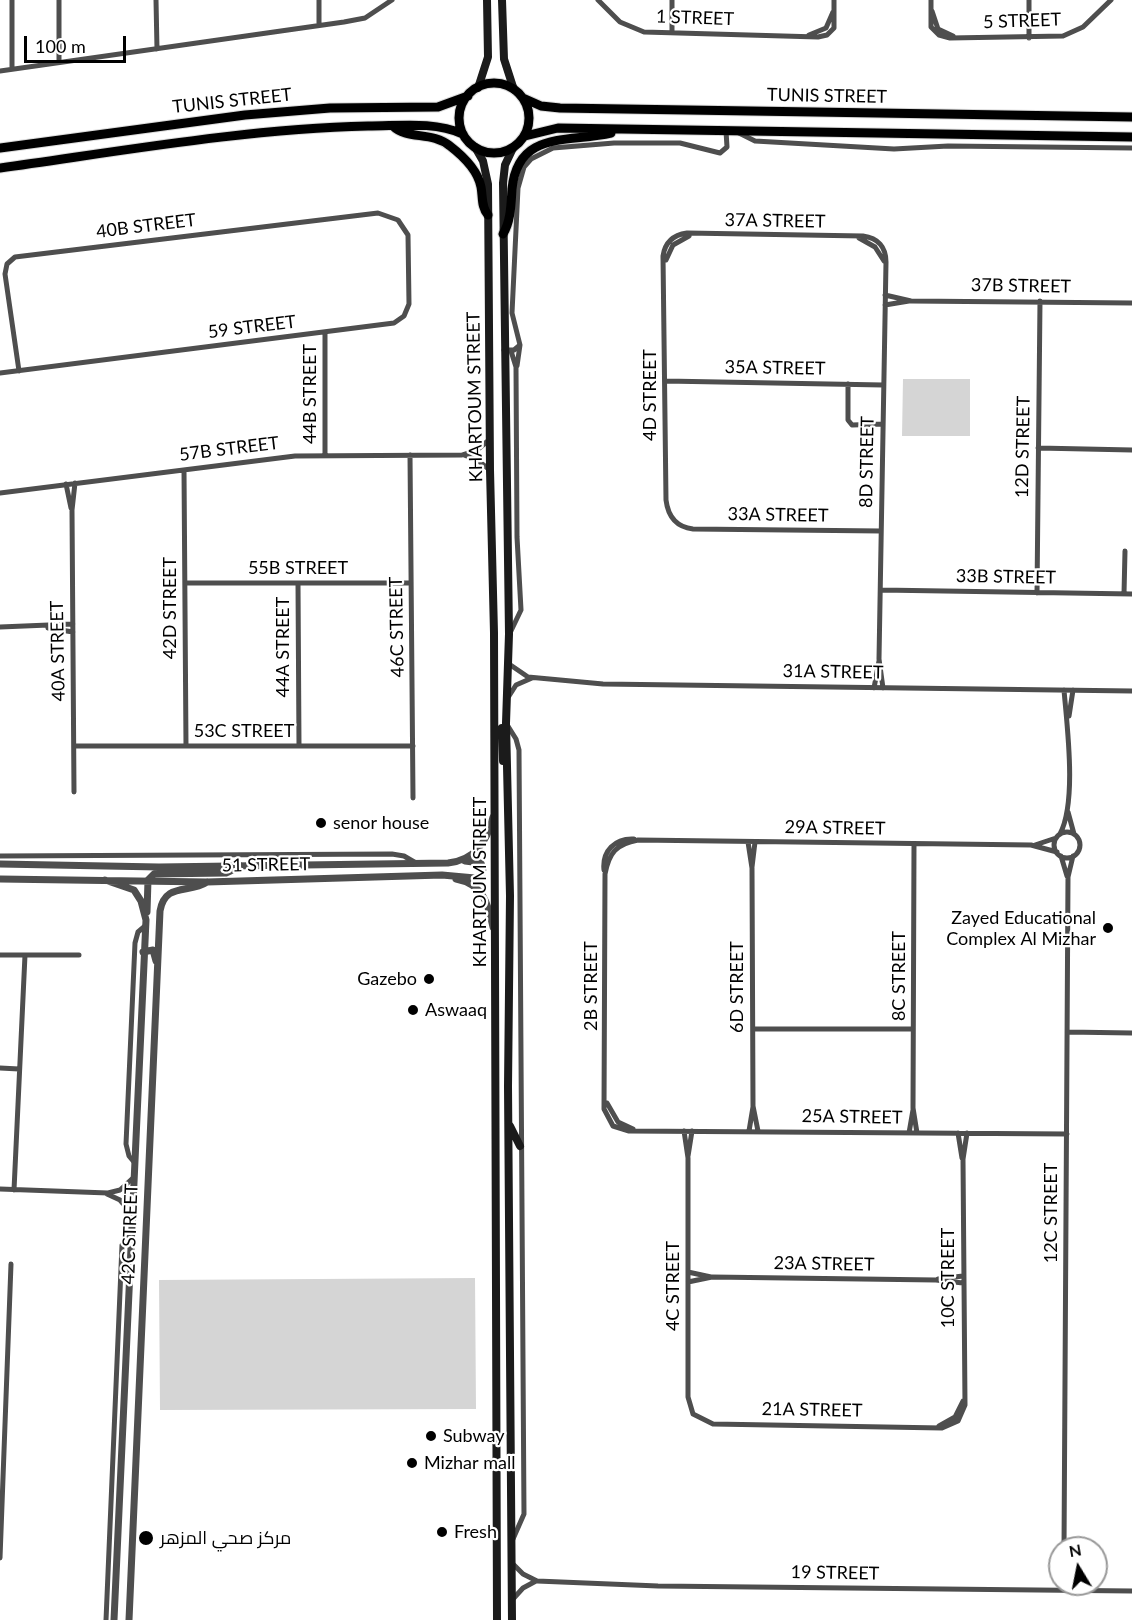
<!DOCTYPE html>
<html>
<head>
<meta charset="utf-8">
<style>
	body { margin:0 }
	#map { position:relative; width:1132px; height:1620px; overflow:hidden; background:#fff; font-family:Lato,sans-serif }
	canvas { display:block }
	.north { position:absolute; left:1048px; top:1536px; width:60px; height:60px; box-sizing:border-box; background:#fff; border:2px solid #999; border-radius:50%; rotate:350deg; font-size:16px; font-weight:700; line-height:24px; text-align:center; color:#000 }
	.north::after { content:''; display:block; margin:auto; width:21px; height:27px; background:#000; clip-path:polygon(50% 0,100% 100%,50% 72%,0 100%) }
	.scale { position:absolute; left:24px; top:36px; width:102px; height:27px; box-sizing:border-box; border:3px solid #000; border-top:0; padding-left:8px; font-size:18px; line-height:21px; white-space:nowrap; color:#000; -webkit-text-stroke:4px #fff; paint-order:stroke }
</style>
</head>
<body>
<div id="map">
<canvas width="1132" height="1620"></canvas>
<div class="north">N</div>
<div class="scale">100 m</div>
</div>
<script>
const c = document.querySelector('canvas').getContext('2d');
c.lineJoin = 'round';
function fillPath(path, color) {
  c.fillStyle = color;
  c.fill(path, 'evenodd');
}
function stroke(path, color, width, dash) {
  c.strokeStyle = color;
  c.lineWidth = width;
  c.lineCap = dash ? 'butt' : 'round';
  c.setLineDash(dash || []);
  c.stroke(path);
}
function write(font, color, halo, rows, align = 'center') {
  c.font = font + ' Lato,Cairo,sans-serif';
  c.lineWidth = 4.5;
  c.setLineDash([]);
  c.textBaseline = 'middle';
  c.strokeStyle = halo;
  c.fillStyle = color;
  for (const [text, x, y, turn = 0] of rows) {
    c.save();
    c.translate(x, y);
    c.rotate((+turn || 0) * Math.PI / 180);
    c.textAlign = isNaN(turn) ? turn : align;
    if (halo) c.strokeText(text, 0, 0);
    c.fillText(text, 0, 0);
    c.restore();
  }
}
fillPath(new Path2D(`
	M 903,379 L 970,379 L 970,436 L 902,436 Z
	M 475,1278 L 476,1409 L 160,1410 L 159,1280 Z`), '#d5d5d5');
const primary = new Path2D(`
	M459 118a35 35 0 1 1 70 0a35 35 0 1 1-70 0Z
	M 523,98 L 541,106 L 560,108 L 1132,117
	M 393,126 C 407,140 432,131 450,146 C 463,156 478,171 481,187 C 483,197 481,207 488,215
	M 525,136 L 558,128 L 1132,137
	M 0,148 L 245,115 L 330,108 L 438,107 L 468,96
	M 0,168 C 122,151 245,129 368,126 C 400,126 433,121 463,134
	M 503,234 C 511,221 511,204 512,189 C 518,130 568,143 611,133`);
stroke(primary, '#dbdbdb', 11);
stroke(new Path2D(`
	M 12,0 L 12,69
	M 59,0 L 59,62
	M 156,0 L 157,49
	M 319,0 L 319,25
	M 598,0 L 620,22 L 644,32 L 818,37 L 827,35 L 834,28 L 834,0
	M 672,0 L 672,33
	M 931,0 L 931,27 L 939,35 L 950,38 L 1063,36 L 1083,27 L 1111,0
	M 1029,0 L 1029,38
	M 932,11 L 938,29 L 953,36
	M 809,35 L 826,28 L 833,12
	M 0,71 L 344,22 L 365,18 L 392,0
	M 737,132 L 755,141 L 894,149 L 948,146 L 1132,148
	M 859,238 L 875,247 L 884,261
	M 666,260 L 673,245 L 689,236
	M 885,295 L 911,301 L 1132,303
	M 885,305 L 909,301
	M 325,333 L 325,455
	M 504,350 L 514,350 L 520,345 L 512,313 L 518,188 L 524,167 L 531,159 L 553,148 L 614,143 L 680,143 L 720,153 L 727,147 L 726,131
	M 517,366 L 520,345
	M 0,373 L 394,323 L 404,316 L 409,304 L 408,235 L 398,220 L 378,213 L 15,257 L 7,264 L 5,274 L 19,371
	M 665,381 L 883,385
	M 848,384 L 848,420 L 852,425 L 883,424
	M 1038,448 L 1132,450
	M 410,455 L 413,798
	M 464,455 L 477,460 L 490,470
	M 184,470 L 186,746
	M 66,484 L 71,508
	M 0,493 L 295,456 L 462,455 L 477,450 L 489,440
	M 881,531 L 693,529 C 676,527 668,516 666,500 L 663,256 C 665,242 673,235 687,233 L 863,236 C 878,238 886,247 886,262 L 879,659 L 883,688
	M 185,583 L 411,583
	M 298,583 L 299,746
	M 881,590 L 1132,594
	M 1037,593 L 1040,301
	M 1124,594 L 1125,551
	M 0,627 L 73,624
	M 48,628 L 73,632
	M 510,633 L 521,610 L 517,537 L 516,367 L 511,351
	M 509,664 L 528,677 L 603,684 L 1132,691
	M 874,688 L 879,661
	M 509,696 L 516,685 L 532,678
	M 1069,716 L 1073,690
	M 506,723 L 516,739 L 519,750 L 524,1514 L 513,1539
	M 74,746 L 413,746
	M 74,792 L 72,510 L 75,483
	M 1068,812 L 1074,834
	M1054 845a13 13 0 1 1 26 0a13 13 0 1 1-26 0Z
	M 1060,834 C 1077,802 1067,726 1064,690
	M 748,842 L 752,868 L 753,1106 L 758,1131
	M 914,844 L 913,1108 L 917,1133
	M 1035,845 L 1056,838
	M 1057,852 L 1031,845 L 638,840 C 616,844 609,853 605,874 L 604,1109 L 613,1126 L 629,1131 L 1067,1134
	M 0,856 L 392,854 L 404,856 L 416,863
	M 1061,856 L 1067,876
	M 752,867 L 755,842
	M 604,870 C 602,851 615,838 634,839
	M 0,955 L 79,955
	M 753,1029 L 913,1029
	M 1067,1032 L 1132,1033
	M 0,1068 L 19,1069
	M 607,1103 L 618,1122 L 633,1129
	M 684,1131 L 688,1158 L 688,1397 L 693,1414 L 713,1424 L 942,1428 L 958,1421 L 965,1405 L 963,1159 L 967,1133
	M 749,1131 L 753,1107
	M 909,1133 L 913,1110
	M 958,1133 L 962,1158
	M 688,1156 L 692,1131
	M 134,1162 L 129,1156 L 126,1144 L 135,943 L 138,932 L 145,926
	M 0,1189 L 108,1193 L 120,1190 L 133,1178
	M 14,1190 L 25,955
	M 107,1194 L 120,1200 L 132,1214
	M 688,1272 L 711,1277
	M 938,1279 L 963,1276
	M 688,1282 L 712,1277 L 936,1280 L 963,1283
	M 939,1426 L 955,1417 L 963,1401
	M 1064,1548 L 1068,877 L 1073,856
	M 0,1558 L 11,1264
	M 512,1563 L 523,1574 L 537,1581 L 658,1586 L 1132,1591
	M 513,1599 L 523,1588 L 536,1581
	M 106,1620 L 122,1245 L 131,1234`), '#4e4e4e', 5);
stroke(new Path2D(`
	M 0,864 L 159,867 L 448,863 C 475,860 487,842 493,817
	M 0,879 L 207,882 L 442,875 L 475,878 L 481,876 L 483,869 L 481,863 L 465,861
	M 456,879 C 483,884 488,903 493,927
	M 105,880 L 134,890 L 141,901 L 146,920 L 114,1620
	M 147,912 L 148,880 L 154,874 L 226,873 L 241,866
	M 143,952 L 153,950 L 156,961
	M 129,1620 L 160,911 C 165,882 189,894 207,882`), '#4e4e4e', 7);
stroke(new Path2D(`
	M 502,0 L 504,59 L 514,90
	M 478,88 L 488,57 L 487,0
	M 475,147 L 483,161 L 488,184 L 490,470 L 494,633 L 497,1620
	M 502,728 L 503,761
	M 510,1126 L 520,1146
	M 512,1620 L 508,1086 L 510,896 L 506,723 L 509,634 L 503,183 L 505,165 L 513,148`), '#1b1b1b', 8);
stroke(primary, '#000', 9);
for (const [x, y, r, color] of [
	[321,823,6,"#000"],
	[1108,928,6,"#000"],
	[429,979,6,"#000"],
	[413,1010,6,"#000"],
	[431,1436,6,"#000"],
	[412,1463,6,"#000"],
	[442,1532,6,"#000"],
	[146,1538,8,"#000"]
]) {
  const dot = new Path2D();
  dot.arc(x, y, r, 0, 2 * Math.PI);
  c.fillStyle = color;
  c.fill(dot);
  stroke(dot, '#fff', 2);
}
write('18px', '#000', '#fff', [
	["1 STREET",695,18,2],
	["5 STREET",1022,21,-2],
	["TUNIS STREET",827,96,1],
	["TUNIS STREET",232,101,-6],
	["37A STREET",775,221,1],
	["40B STREET",146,226,-7],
	["37B STREET",1021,286,1],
	["59 STREET",252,327,-7],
	["35A STREET",775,368,1],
	["44B STREET",310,394,-90],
	["4D STREET",650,395,-90],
	["KHARTOUM STREET",475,397,-91],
	["12D STREET",1023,447,-89],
	["57B STREET",229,449,-7],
	["8D STREET",867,462,-89],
	["33A STREET",778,515,1],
	["55B STREET",298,568],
	["33B STREET",1006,577,1],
	["42D STREET",170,608,-90],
	["46C STREET",397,627,-91],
	["44A STREET",283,647,-90],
	["40A STREET",58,651,-91],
	["31A STREET",833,672,1],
	["53C STREET",244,731],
	["29A STREET",835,828,1],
	["51 STREET",266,865,-1],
	["KHARTOUM STREET",480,882,-90],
	["8C STREET",899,976,-90],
	["2B STREET",591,986,-90],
	["6D STREET",737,987,-90],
	["25A STREET",852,1117,1],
	["12C STREET",1051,1213,-90],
	["42C STREET",130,1234,-88],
	["23A STREET",824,1264,1],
	["10C STREET",948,1278,-90],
	["4C STREET",673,1286,-90],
	["21A STREET",812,1410,1],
	["19 STREET",835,1573,1]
]);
write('18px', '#000', '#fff', [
	["senor house",333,823],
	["Zayed Educational",1096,918,"right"],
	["Complex Al Mizhar",1096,939,"right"],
	["Gazebo",417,979,"right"],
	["Aswaaq",425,1010],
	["Subway",443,1436],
	["Mizhar mall",424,1463],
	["Fresh",454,1532],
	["مركز صحي المزهر",160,1538]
], 'left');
</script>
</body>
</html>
